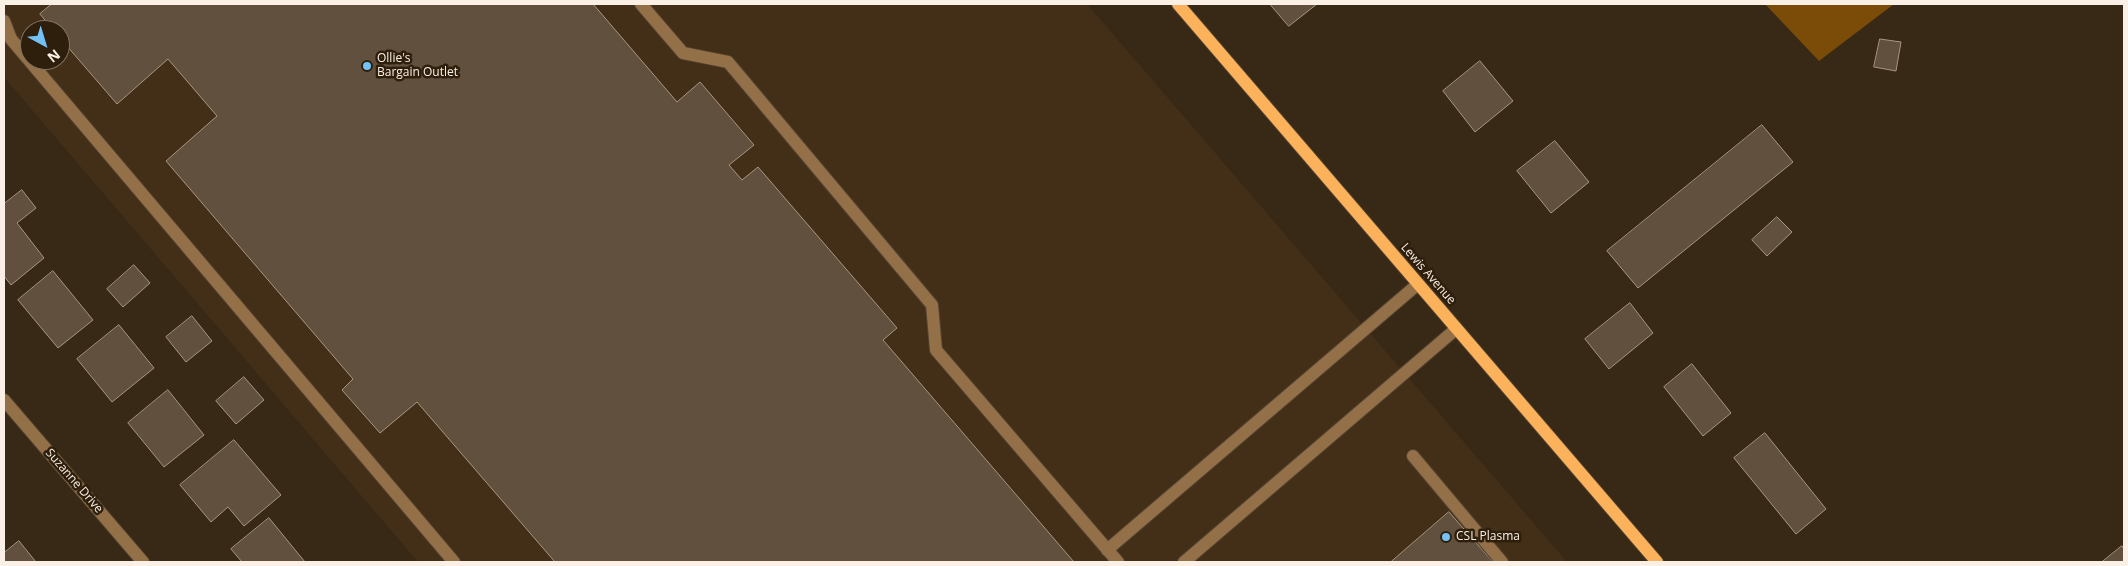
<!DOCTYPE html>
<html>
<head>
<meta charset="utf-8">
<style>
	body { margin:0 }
	#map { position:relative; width:2128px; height:566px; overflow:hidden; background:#382816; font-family:"Open Sans",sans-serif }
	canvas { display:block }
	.frame { position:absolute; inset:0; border:5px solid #fbf0e5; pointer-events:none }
	.north { position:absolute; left:20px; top:20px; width:50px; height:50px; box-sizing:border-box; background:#2e1f0d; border:1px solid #807363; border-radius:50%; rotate:141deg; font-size:14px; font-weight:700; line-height:20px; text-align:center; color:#fbf0e5 }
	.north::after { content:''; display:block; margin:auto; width:18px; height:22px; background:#73c1f5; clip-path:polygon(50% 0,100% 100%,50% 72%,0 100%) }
</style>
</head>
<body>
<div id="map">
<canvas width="2128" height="566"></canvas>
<div class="frame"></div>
<div class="north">N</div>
</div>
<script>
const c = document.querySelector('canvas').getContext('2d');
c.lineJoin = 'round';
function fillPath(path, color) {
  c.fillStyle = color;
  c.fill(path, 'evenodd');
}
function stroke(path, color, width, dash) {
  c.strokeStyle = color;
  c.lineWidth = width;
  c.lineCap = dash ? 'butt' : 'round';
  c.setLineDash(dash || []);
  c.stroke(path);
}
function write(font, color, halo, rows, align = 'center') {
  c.font = font + ' "Open Sans",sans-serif';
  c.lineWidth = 5;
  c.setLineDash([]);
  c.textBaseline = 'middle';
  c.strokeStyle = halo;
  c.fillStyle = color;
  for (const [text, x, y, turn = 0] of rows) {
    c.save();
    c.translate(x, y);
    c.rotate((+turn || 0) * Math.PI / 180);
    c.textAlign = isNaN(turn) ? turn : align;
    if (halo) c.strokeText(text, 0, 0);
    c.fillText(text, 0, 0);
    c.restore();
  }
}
fillPath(new Path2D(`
	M 4,4 L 1087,4 L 1567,562 L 418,562 L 4,77 ZM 30,30 L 60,30 L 60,60 L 30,60 Z`), '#432f17');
fillPath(new Path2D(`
	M 1765,4 L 1894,4 L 1819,61 Z`), '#7a4c08');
const building = new Path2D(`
	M 52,4 L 593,4 L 677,102 L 700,82 L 754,145 L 729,165 L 742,180 L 758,167 L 897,328 L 883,340 L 1074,562 L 555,562 L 417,402 L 380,433 L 342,390 L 353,379 L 166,161 L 217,116 L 168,59 L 117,104 L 60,38 L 60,30 L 53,30 L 40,14 Z
	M 1270,4 L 1317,4 L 1289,26 Z
	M 1880,39 L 1901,42 L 1896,71 L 1874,67 Z
	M 1480,61 L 1513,101 L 1475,132 L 1443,91 Z
	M 1762,125 L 1793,162 L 1638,288 L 1607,251 Z
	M 1555,141 L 1589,182 L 1551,213 L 1517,171 Z
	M 22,190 L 36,208 L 17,223 L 44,258 L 11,285 L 4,276 L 4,204 Z
	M 1777,217 L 1792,232 L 1767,256 L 1752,240 Z
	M 134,265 L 150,283 L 123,307 L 107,289 Z
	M 53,271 L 93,320 L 58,348 L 18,300 Z
	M 1630,303 L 1653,333 L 1609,369 L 1585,339 Z
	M 192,316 L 212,341 L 186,362 L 166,337 Z
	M 119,325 L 154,368 L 112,402 L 77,359 Z
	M 1692,364 L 1731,413 L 1703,436 L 1664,387 Z
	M 244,377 L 264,400 L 236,424 L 216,401 Z
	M 168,390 L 204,435 L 164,467 L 128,423 Z
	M 1765,433 L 1826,509 L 1796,534 L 1734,458 Z
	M 234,440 L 281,495 L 244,526 L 228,507 L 211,522 L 180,485 Z
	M 1449,512 L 1493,562 L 1391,562 Z
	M 269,518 L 305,562 L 242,562 L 231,549 Z
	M 19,541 L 36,562 L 4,562 L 4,553 Z
	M 2122,546 L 2124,549 L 2124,562 L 2102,562 Z`);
fillPath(building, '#61503d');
stroke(building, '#a99681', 1);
const minor = new Path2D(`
	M 641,4 L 683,53 L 728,62 L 932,305 L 936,350 L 1118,562
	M 4,21 L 11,39 L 454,562
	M 4,400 L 143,562
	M 1413,456 L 1502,562
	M 1107,550 L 1418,284
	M 1184,562 L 1456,329`);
const major = new Path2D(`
	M 1178,4 L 1657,562`);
stroke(minor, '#534433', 14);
stroke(major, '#534433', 14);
stroke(minor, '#937048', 12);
stroke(major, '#fbb25b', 12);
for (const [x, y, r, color] of [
	[367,66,5,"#73c1f5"],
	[1446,537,5,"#73c1f5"]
]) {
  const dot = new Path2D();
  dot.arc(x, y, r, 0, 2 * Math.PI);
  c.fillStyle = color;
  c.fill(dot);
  stroke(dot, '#2e1f0d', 2);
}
write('12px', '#fbf0e5', '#2e1f0d', [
	["Ollie's",377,59],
	["Bargain Outlet",377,73],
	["CSL Plasma",1456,537]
], 'left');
write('12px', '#fbf0e5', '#2e1f0d', [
	["Lewis Avenue",1428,274,49],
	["Suzanne Drive",74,481,49]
]);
</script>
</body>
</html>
